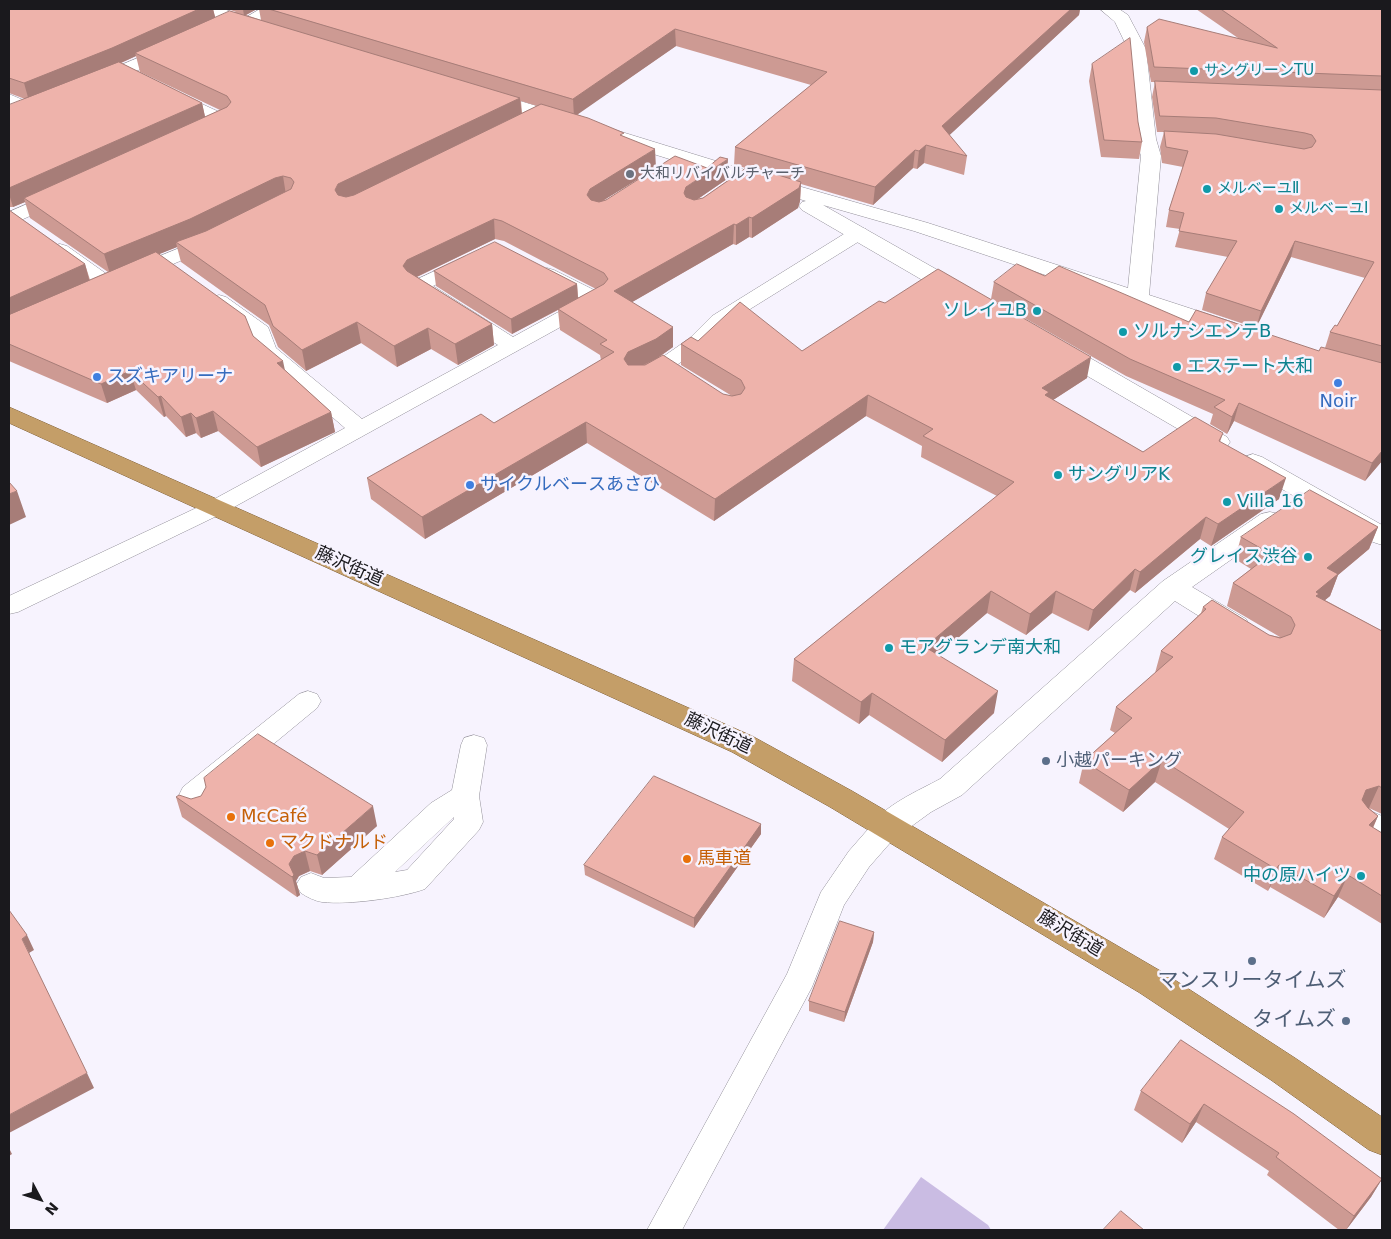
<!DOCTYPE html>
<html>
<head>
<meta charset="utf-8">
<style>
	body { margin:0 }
	#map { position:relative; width:1391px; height:1239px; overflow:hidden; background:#f7f3fe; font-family:"DejaVu Sans",sans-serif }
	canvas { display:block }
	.frame { position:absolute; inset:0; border:10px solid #1a191d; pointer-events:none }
	.north { position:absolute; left:15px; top:1174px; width:50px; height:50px; -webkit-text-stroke:4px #f7f3fe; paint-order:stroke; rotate:130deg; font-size:14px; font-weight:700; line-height:20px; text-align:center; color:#1a191d }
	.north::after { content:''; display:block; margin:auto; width:18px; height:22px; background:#1a191d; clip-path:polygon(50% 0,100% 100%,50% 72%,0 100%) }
</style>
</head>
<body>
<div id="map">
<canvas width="1391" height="1239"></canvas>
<div class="frame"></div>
<div class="north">N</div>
</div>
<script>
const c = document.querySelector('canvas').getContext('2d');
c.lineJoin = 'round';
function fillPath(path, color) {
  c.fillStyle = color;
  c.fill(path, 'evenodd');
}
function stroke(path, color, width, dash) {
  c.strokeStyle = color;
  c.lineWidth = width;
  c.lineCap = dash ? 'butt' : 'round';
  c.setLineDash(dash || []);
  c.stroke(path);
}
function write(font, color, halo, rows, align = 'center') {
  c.font = font + ' "DejaVu Sans","Noto Sans JP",sans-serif';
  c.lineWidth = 5;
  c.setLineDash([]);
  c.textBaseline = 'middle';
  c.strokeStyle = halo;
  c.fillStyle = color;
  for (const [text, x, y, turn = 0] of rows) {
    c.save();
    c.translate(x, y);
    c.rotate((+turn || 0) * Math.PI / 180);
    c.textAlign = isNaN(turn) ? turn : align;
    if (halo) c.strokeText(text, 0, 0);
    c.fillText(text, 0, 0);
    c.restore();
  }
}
fillPath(new Path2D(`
	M 921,1177 L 988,1225 L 991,1230 L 883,1230 Z`), '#cabce3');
const service = new Path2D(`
	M 260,9 L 279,9 L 250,28 L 238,28 L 236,25 L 238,22 Z
	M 174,91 L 230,117 L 233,121 C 227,130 211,135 201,133 L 198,129 L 201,125 L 210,121 L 168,100 L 166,96 L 168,92 Z
	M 9,94 L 35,105 L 38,109 L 35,113 L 23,113 L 9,105 Z
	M 59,190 L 65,192 L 68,196 L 65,200 L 19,221 L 9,222 L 9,212 Z
	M 859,227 L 866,229 L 868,233 L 866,237 L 726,324 L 704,346 L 671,369 L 648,380 L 641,382 L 634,380 L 630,376 L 634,372 L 657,361 L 690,338 L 712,316 L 852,229 Z
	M 209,236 L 216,238 L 219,242 L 216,246 L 142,277 L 135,279 L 128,277 L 125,273 L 128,269 Z
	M 60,244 L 67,246 L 115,280 L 118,284 L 115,288 L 108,290 L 101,288 L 53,254 L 50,250 L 53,246 Z
	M 465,257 L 472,259 L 475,263 L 472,267 L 433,286 L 513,337 L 582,299 L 540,278 L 537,274 L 540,270 L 547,268 L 554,270 L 604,295 L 607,299 L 604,303 L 225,512 L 18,612 L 9,614 L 9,596 L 209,502 L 345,428 L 259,354 L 251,334 L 212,305 L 209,301 L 212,297 L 219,295 L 226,297 L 268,327 L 276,348 L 362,419 L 498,345 L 411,290 L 408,286 L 411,282 Z
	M 308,691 L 317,694 L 321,701 L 317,708 L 208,798 L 211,806 L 207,814 L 197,817 L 187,814 L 179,795 L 183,787 L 299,694 Z
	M 474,735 L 484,738 L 487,745 L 479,796 L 483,822 L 479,830 L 425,889 C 400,898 349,905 322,902 C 315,901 307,897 301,893 L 296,885 L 301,877 L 311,873 L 324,878 L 351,877 L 431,803 L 452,790 L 461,745 L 464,738 ZM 454,817 L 454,819 L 407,870 L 395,872 Z
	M 1368,810 L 1382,816 L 1382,841 C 1370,838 1360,832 1354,821 L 1358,813 Z
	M 887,816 L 897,819 L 901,827 L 897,835 L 869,867 L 844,905 L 812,987 L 682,1230 L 647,1230 L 787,974 L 821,892 L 849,851 L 877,819 Z`);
const minor = new Path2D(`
	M 203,9 C 209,9 217,8 223,9 C 229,10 264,26 267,29 L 264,33 C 245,37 222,21 205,13 Z
	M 1100,9 L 1119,9 L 1128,15 L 1146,49 L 1156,139 L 1161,156 L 1149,295 L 1235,323 L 1238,328 L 1235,333 L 1227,335 L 1219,333 L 914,231 L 823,205 L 971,289 L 974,294 L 971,299 L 963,301 L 955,299 L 802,210 L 799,206 L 802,202 L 806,201 L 598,137 L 595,133 L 598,129 L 605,127 L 612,129 L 784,182 L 928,223 L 1128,288 L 1141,156 L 1136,139 L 1128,49 L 1115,22 Z
	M 171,44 L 177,45 L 180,49 L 177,53 L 102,86 L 96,87 L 90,86 L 87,82 L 90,78 Z
	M 486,91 L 571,116 L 573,120 L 571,124 L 564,126 L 479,101 L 477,97 L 479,93 Z
	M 1056,341 L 1064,343 L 1227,437 L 1230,442 L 1227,447 L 1218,450 L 1209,447 L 1048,353 L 1045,348 L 1048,343 Z
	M 1253,454 L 1262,457 L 1382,525 L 1382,545 L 1373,542 L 1244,467 L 1241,462 L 1244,457 Z
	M 1270,512 L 1279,514 L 1283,520 L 1279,526 L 1192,587 L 1246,619 L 1250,626 L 1246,633 L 1236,636 L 1226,633 L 1175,601 L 962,795 L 931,812 L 898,836 L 887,839 L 876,836 L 871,827 C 882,806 920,790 940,779 L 1163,581 L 1261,514 Z`);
const trunk = new Path2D(`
	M 9,407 L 752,736 L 852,791 L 1164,973 L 1295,1058 L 1382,1117 L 1382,1155 L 1369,1150 L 1271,1080 L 1140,993 L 830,807 L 732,752 L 9,423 Z`);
stroke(service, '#928f99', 1);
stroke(minor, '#928f99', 1);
stroke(trunk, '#7f5f36', 1);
fillPath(service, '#fff');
fillPath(minor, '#fff');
fillPath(trunk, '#c49e68');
fillPath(new Path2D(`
	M 9,9 L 213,9 L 215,18 L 236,12 L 228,9 L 257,9 L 246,15 L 261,20 L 259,9 L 1080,9 L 1079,15 L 949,135 L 967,156 L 964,175 L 924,163 L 917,169 L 913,168 L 873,205 L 801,184 L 800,201 L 798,208 L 752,238 L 749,237 L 736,245 L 733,244 L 632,302 L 673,347 L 659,357 L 723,394 L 732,396 L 681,365 L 681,344 L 698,341 L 802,351 L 885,303 L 1087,378 L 1053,400 L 1143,452 L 1223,433 L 1220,442 L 1279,499 L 1211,546 L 1200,539 L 1135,593 L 1130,590 L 1088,631 L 1052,613 L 1026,635 L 987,613 L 938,655 L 994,713 L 942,762 L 869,715 L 859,724 L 792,681 L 794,659 L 997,496 L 921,457 L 922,446 L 866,416 L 714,521 L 587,443 L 425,539 L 371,499 L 367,478 L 494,423 L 601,360 L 600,355 L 560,330 L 558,310 L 512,334 L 436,286 L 434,271 L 577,284 L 578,298 L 596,289 L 504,241 L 495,239 L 417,277 L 492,324 L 494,345 L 458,365 L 431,349 L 397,367 L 361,343 L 306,371 L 278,347 L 269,325 L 181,262 L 177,247 L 159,254 L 253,336 L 285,370 L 331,412 L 335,432 L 261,467 L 218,431 L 201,438 L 196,433 L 186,437 L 166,416 L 164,417 L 136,390 L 107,403 L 9,361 L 9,210 L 85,264 L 90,280 L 108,272 L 30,218 L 25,202 L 13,207 L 9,207 L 9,101 L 10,105 L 25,99 L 9,93 ZM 676,46 L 811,85 L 735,147 L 734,165 L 746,168 L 703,198 L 698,199 L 727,179 L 604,200 L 656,168 L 625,137 L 577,114 ZM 136,56 L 140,72 L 220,110 L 205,117 L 202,103 L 121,63 ZM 521,101 L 537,106 L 522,113 Z
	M 1196,9 L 1382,9 L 1382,461 L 1365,481 L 1234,421 L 1227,434 L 1210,424 L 1213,414 L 1126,376 L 991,299 L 994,282 L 1045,276 L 1189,322 L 1319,351 L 1325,348 L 1330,332 L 1337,326 L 1365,278 L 1291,257 L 1256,328 L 1202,310 L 1206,293 L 1228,257 L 1175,247 L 1180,229 L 1166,227 L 1169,210 L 1183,167 L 1162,163 L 1160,147 L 1164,132 L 1157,132 L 1152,97 L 1155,82 L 1151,82 L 1144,42 L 1147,27 L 1238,38 Z
	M 1092,64 L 1138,122 L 1142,142 L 1139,159 L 1101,157 L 1089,81 Z
	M 1378,527 L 1369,549 L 1338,575 L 1330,596 L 1325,600 L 1382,631 L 1382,814 L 1369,808 L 1378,816 L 1373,828 L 1382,833 L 1382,924 L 1338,897 L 1324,918 L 1270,887 L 1268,891 L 1214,859 L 1222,837 L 1229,829 L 1155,782 L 1123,812 L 1079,783 L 1084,761 L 1115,733 L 1110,730 L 1116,707 L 1155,673 L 1161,651 L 1201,613 L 1203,607 L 1269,635 L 1280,637 L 1227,606 L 1233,583 L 1251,569 L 1235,559 L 1241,537 Z
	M 176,797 L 191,799 L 377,826 L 322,875 L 310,871 L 299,876 L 296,881 L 300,895 L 297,897 L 182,817 Z
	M 761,824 L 761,834 L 694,928 L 585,875 L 584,865 Z
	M 874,932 L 873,942 L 844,1022 L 809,1011 L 809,1001 Z
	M 1181,1040 L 1382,1179 L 1371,1197 L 1346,1230 L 1339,1230 L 1267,1175 L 1269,1171 L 1196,1122 L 1182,1143 L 1134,1110 L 1141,1091 Z`), '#cd9a93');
fillPath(new Path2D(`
	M 199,9 L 213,9 L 216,20 L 135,53 L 136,56 L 116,65 L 29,101 L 24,83 Z
	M 243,9 L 257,9 L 244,16 Z
	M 1071,9 L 1080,9 L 1079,15 L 940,144 L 942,126 Z
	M 675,29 L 676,46 L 574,117 L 573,99 Z
	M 520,98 L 522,117 L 341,203 L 335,190 L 338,184 Z
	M 202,103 L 206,121 L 24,198 L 25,202 L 13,207 L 9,194 L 9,188 Z
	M 926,145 L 924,163 L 917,169 L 919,151 Z
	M 655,149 L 656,168 L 591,208 L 587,195 L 590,189 Z
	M 915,150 L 913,168 L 873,205 L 875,187 Z
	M 728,159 L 727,179 L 686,207 L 684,193 L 686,187 Z
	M 283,176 L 286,195 L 195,239 L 176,242 L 177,247 L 110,274 L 104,254 L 275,178 Z
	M 801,182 L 800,201 L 798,208 L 752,238 L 752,218 Z
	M 749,217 L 749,237 L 736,245 L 736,225 Z
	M 494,219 L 495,239 L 410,280 L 403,266 L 407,260 Z
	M 734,224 L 733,244 L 615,312 L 614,291 Z
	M 1295,241 L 1291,257 L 1256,328 L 1261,311 Z
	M 85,264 L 90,283 L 9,320 L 9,298 Z
	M 577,284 L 578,299 L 512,334 L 511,319 Z
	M 357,322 L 361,343 L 306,371 L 302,350 Z
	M 492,324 L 494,345 L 458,365 L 455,344 Z
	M 673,327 L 673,347 L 656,359 L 628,372 L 624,359 L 628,352 Z
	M 428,328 L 431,349 L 397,367 L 394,346 Z
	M 1091,357 L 1087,378 L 1047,404 L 1042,388 Z
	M 283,361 L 287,380 L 277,363 Z
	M 130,371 L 136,390 L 107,403 L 101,384 Z
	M 868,395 L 866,416 L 714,521 L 715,499 Z
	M 161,396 L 166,416 L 164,417 L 158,397 Z
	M 1239,403 L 1234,421 L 1227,434 L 1232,417 Z
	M 213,411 L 218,431 L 201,438 L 196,418 Z
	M 331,412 L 335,432 L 261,467 L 257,447 Z
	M 191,413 L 196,433 L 186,437 L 181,417 Z
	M 586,422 L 587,443 L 425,539 L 422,517 Z
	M 1382,451 L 1382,461 L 1365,481 L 1372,463 Z
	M 1286,478 L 1279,499 L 1211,546 L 1218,524 Z
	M 17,491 L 26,517 L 9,525 L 9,494 Z
	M 1206,517 L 1200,539 L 1135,593 L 1140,572 Z
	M 1378,527 L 1369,549 L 1338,575 L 1330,596 L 1313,610 L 1316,592 L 1327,568 Z
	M 1135,569 L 1130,590 L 1088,631 L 1093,610 Z
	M 991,591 L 987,613 L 922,669 L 925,647 Z
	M 1056,591 L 1052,613 L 1026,635 L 1030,614 Z
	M 998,691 L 994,713 L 942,762 L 945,740 Z
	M 872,693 L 869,715 L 859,724 L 861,702 Z
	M 1162,760 L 1155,782 L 1123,812 L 1129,790 Z
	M 1379,786 L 1369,808 L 1356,812 L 1366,790 Z
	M 373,806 L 377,826 L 322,875 L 317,855 Z
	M 1378,816 L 1368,838 L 1369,825 Z
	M 761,824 L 761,834 L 694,928 L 694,918 Z
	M 305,851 L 310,871 L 299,876 L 296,881 L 300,895 L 297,897 L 289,864 L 294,856 Z
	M 1279,865 L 1270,887 L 1268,891 L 1276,869 Z
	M 1348,875 L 1338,897 L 1324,918 L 1334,896 Z
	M 874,932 L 873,942 L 844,1022 L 845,1012 Z
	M 27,935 L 34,950 L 29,953 L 22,939 Z
	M 87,1073 L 94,1088 L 9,1133 L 9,1115 Z
	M 1204,1104 L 1196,1122 L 1182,1143 L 1190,1124 Z
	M 9,1148 L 12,1154 L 9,1156 Z
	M 1382,1179 L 1371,1197 L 1346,1230 L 1354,1216 Z`), '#a77d78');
const building = new Path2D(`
	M 9,9 L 199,9 L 112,48 L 24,83 L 9,78 Z
	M 269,9 L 1071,9 L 942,126 L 967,156 L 926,145 L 919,151 L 915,150 L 875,187 L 735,147 L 827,72 L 675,29 L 573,99 Z
	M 1221,9 L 1382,9 L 1382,76 L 1154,67 L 1147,27 L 1159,19 L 1277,48 Z
	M 230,11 L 520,98 L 338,184 L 335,190 L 338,195 L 346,197 L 354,195 L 541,104 L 588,118 L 624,133 L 620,135 L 655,149 L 590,189 L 587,195 L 591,200 L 599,202 L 606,200 L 675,156 L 707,168 L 720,157 L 728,159 L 686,187 L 684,193 L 686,197 L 694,200 L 703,198 L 749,166 L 801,182 L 799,188 L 752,218 L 749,217 L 736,225 L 734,224 L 614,291 L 673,327 L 656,339 L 628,352 L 624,359 L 628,365 L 645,365 L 663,355 L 723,394 L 732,396 L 741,394 L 745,388 L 741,380 L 681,344 L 691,337 L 698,341 L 740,302 L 802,351 L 879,301 L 885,303 L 938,269 L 1091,357 L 1042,388 L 1049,392 L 1045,395 L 1143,452 L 1195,417 L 1223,433 L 1219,441 L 1286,478 L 1218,524 L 1206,517 L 1140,572 L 1135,569 L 1093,610 L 1056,591 L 1030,614 L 991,591 L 925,647 L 998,691 L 945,740 L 872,693 L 861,702 L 794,659 L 1014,482 L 923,436 L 933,429 L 868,395 L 715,499 L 586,422 L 422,517 L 367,478 L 481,414 L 494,423 L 614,352 L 600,344 L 607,340 L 558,309 L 604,284 L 608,279 L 604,273 L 502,221 L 494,219 L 407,260 L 403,266 L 407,271 L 492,324 L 455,344 L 428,328 L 394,346 L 357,322 L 302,350 L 273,326 L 265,305 L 176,242 L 206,231 L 291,189 L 294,182 L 291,178 L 283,176 L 275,178 L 190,219 L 104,254 L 24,198 L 227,107 L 231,102 L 227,96 L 135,53 Z
	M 1130,38 L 1138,122 L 1142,142 L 1104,140 L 1092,64 Z
	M 119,62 L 202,103 L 9,188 L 9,105 Z
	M 1155,81 L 1382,90 L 1382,346 L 1330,332 L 1335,325 L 1337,326 L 1374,262 L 1295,241 L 1261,311 L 1206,293 L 1237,241 L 1179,231 L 1184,213 L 1169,210 L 1188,151 L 1166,147 L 1164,131 L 1216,134 L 1304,149 L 1312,147 L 1316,141 L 1312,135 L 1305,133 L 1216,118 L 1160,116 Z
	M 9,210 L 85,264 L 9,298 Z
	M 495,242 L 577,284 L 511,319 L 434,271 Z
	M 156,252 L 245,316 L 253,336 L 283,361 L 277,363 L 331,412 L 257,447 L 213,411 L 196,418 L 191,413 L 181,417 L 161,396 L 158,397 L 130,371 L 101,384 L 9,344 L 9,315 Z
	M 1017,264 L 1045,276 L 1059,266 L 1189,322 L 1196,310 L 1319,351 L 1321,347 L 1382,363 L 1382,451 L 1372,463 L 1239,403 L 1232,417 L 1214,407 L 1225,400 L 1130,359 L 994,282 Z
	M 9,482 L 17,491 L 9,494 Z
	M 1310,490 L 1378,527 L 1327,568 L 1338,574 L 1316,592 L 1319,594 L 1316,596 L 1382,631 L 1382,788 L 1379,786 L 1366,790 L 1362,800 L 1368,808 L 1378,816 L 1369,825 L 1382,833 L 1382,896 L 1348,875 L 1334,896 L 1279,865 L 1276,869 L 1222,837 L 1244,812 L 1162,760 L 1129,790 L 1084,761 L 1132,718 L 1116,707 L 1173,657 L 1161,651 L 1206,609 L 1203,607 L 1212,600 L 1269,635 L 1280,638 L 1291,634 L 1295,625 L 1291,617 L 1233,583 L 1271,554 L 1241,537 Z
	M 258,734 L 373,806 L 317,855 L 305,851 L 294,856 L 289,864 L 294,875 L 292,877 L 176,797 L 179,795 L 191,799 L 201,796 L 206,787 L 204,778 Z
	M 654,776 L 761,824 L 694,918 L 584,865 Z
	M 9,910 L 27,935 L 22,939 L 87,1073 L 9,1115 Z
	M 840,921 L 874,932 L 845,1012 L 809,1001 Z
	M 1181,1040 L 1294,1114 L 1382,1179 L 1354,1216 L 1276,1157 L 1279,1153 L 1204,1104 L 1190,1124 L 1141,1091 Z
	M 1121,1211 L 1144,1230 L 1103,1230 Z`);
fillPath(building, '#eeb3ab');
stroke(building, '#a77d78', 1);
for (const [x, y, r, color] of [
	[1194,71,5,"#0f9aa8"],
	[630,174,5,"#6b7280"],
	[1207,189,5,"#0f9aa8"],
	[1279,209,5,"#0f9aa8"],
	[1037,311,5,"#0f9aa8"],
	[1123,332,5,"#0f9aa8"],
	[1177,367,5,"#0f9aa8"],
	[97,377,5,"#3f7fe0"],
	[1338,383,5,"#3f7fe0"],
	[1058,475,5,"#0f9aa8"],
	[470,485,5,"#3f7fe0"],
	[1227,502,5,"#0f9aa8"],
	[1308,557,5,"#0f9aa8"],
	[889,648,5,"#0f9aa8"],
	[1046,761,5,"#5c6f8a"],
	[231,817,5,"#e8710a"],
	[270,843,5,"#e8710a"],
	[687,859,5,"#e8710a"],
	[1361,876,5,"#0f9aa8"],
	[1252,961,5,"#5c6f8a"],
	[1346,1021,5,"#5c6f8a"]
]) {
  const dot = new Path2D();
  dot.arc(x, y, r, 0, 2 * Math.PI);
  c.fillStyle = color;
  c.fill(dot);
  stroke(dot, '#f7f3fe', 2);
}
write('15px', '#0d838f', '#f7f3fe', [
	["サングリーンTU",1204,71],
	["メルベーユⅡ",1217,189],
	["メルベーユⅠ",1289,209]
], 'left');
write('15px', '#5b616d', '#f7f3fe', [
	["大和リバイバルチャーチ",640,174]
], 'left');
write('18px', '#0d838f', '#f7f3fe', [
	["ソレイユB",1027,311,"right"],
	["ソルナシエンテB",1133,332],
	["エステート大和",1187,367],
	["サングリアK",1068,475],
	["Villa 16",1237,502],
	["グレイス渋谷",1298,557,"right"],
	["モアグランデ南大和",899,648],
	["中の原ハイツ",1351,876,"right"]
], 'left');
write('18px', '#366cbe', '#f7f3fe', [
	["スズキアリーナ",107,377],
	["Noir",1338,402,"center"],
	["サイクルベースあさひ",480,485]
], 'left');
write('18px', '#1a191d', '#f7f3fe', [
	["藤沢街道",349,567,24],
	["藤沢街道",718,734,25],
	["藤沢街道",1070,934,31]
]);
write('18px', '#4e5e75', '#f7f3fe', [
	["小越パーキング",1056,761]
], 'left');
write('18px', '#c56008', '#f7f3fe', [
	["McCafé",241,817],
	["マクドナルド",280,843],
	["馬車道",697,859]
], 'left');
write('21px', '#4e5e75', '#f7f3fe', [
	["マンスリータイムズ",1252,982],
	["タイムズ",1336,1021,"right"]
]);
</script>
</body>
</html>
